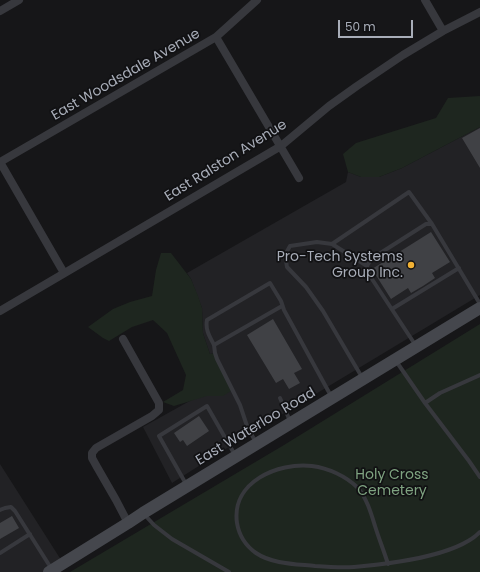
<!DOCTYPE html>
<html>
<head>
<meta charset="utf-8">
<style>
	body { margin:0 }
	#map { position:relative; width:480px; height:572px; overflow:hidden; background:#161618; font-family:Poppins,sans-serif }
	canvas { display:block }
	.scale { position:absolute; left:338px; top:20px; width:75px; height:18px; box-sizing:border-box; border:2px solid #a8adb8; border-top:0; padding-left:5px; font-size:12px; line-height:14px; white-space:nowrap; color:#a8adb8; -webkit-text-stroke:3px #111113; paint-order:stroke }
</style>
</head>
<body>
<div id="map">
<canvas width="480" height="572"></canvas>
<div class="scale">50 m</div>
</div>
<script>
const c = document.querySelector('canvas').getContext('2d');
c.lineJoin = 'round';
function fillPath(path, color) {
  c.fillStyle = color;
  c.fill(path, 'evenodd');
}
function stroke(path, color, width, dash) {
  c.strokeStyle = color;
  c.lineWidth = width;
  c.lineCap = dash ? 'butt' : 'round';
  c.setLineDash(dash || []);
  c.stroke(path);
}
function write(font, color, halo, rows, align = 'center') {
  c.font = font + ' Poppins,sans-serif';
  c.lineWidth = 3.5;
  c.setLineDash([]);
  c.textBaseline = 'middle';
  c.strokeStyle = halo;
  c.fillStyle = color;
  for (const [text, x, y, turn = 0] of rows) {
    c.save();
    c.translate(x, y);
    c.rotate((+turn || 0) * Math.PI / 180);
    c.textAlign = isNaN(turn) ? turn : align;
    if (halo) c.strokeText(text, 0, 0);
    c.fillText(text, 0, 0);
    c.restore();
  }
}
fillPath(new Path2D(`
	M 480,127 L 480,295 L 246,436 L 172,483 L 143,427 L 204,393 L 215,353 L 210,354 L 203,333 L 202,308 L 191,279 L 187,273 L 346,182 L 348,172 L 361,177 L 379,177 L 402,168 Z
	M 0,464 L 63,563 L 49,572 L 0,572 Z`), '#222225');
fillPath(new Path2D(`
	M 480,96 L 480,127 L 402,168 L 379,177 L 361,177 L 348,172 L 343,154 L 356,143 L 436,118 L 448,98 Z
	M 161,253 L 171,253 L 191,279 L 198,296 L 202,308 L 203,333 L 210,354 L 215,353 L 231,391 L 223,396 L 207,396 L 174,406 L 163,402 L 183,390 L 186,375 L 167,333 L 153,320 L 132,327 L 109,341 L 103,338 L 88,327 L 113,309 L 130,302 L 152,296 L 156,270 Z
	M 480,324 L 480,572 L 70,572 L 284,445 Z`), '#1e261f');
fillPath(new Path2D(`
	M 480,128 L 480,168 L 462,138 Z
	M 431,232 L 450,262 L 432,273 L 435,278 L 423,286 L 411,293 L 408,288 L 391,299 L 372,269 Z
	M 273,319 L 302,369 L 294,373 L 300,383 L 289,389 L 283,379 L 276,383 L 247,335 Z
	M 199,416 L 209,431 L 187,446 L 183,440 L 180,442 L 174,433 Z
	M 12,516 L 19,528 L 0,539 L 0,523 Z`), '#404145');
stroke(new Path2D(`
	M 332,244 L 409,192 L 432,224
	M 282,306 L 214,345 C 210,337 205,330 207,320 L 270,283 L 281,301 L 284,310 L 331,396
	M 392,309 L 459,268
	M 214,345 L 215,353 L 217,359 L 240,405 L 248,429 L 256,442
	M 416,346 L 368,273 L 367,266 L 371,259 L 426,224 L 432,224 L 480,304
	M 396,361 L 425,403 L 469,461 L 480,477
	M 363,379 L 323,311 L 306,287 L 287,267 L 285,255 L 290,246 L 317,242 L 332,244 L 367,266
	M 280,398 L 290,421
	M 425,403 L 440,393 L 480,375
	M 186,484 L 159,436 L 207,406 L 235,455
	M 0,510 L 5,508 L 11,507 L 15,511 L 51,568
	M 143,513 L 154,525 L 172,539 L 229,572
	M 0,553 L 30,534
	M 388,564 C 384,551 379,539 375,526 C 371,513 367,499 358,488 C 346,476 328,468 312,466 C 278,462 231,482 237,523 C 239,535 246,546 256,553 C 272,564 296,564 315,566 C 328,567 341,568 354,567 C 388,564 456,557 480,532`), '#37383d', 4);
stroke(new Path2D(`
	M 425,0 L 443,31
	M 0,11 L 19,0
	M 216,37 L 299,178
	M 0,162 L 216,37 L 257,0
	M 0,162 L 64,273
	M 0,311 L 281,146 L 329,106 L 357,86 L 403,55 L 443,31 L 480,12
	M 123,339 L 159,403 L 159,410 L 152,416 L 96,448 L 92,453 L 92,458 L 97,467 L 116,500 L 128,523`), '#37383d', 8);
stroke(new Path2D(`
	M 49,572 L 128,523 L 143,513 L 480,308`), '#45474d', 12);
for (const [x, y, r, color] of [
	[411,265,4,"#f2b134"]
]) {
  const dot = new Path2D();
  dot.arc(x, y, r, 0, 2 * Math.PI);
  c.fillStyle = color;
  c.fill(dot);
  stroke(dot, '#111113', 1.5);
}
write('14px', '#a8adb8', '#111113', [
	["East Woodsdale Avenue",126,75,-30],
	["East Ralston Avenue",226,161,-32],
	["East Waterloo Road",256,427,-31]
]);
write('14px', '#a8adb8', '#111113', [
	["Pro-Tech Systems",403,257],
	["Group Inc.",403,273]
], 'right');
write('14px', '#7fa381', '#111113', [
	["Holy Cross",392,475],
	["Cemetery",392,491]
]);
</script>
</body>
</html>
